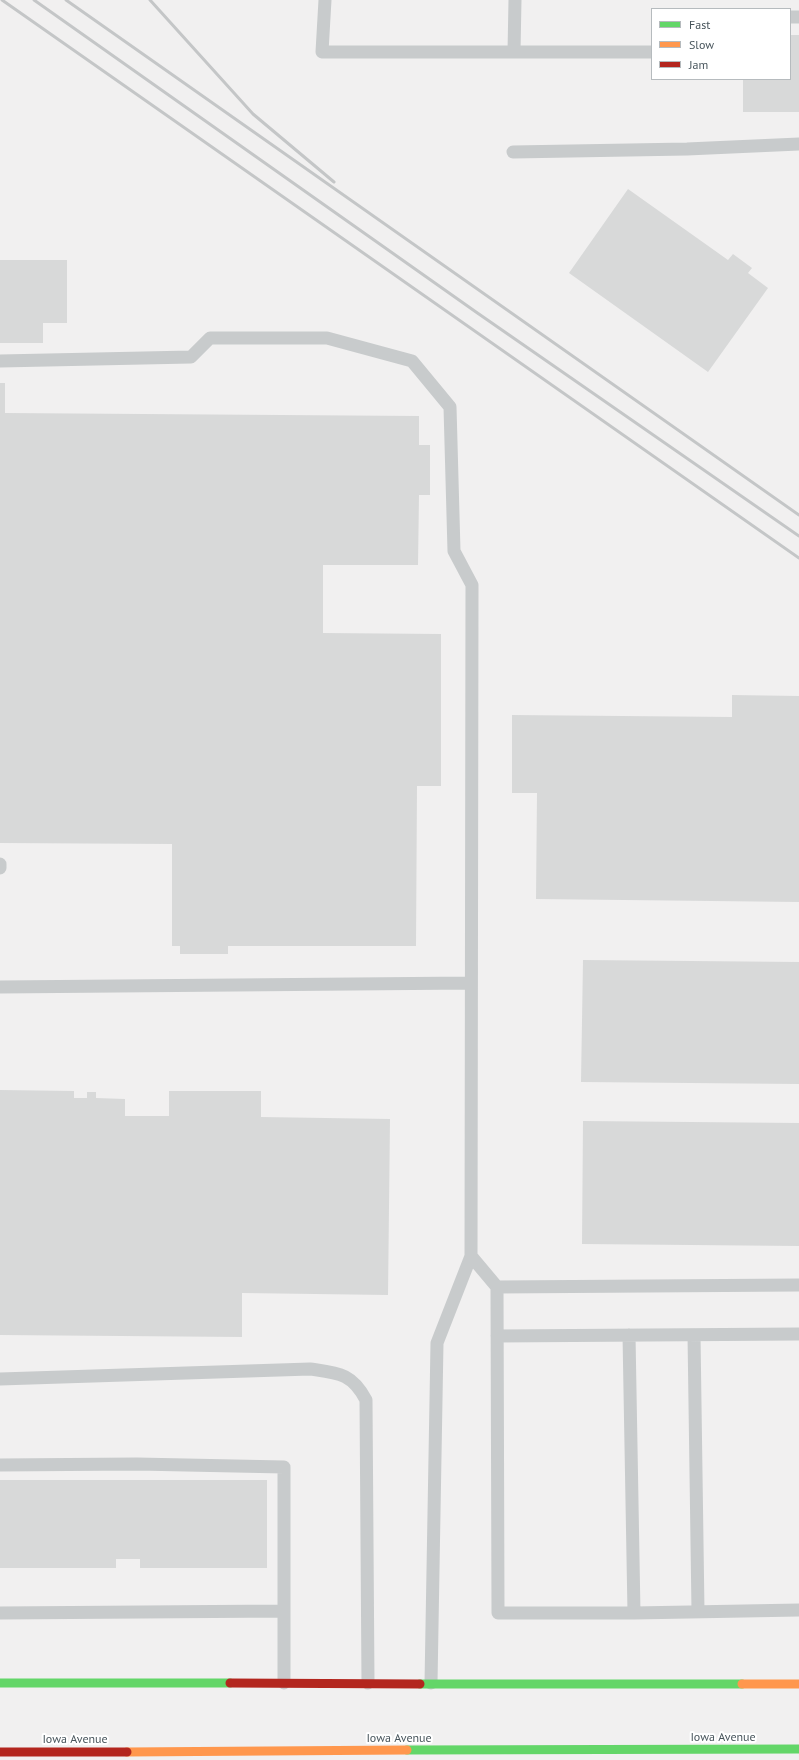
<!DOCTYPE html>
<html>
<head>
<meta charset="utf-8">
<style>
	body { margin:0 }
	#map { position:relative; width:799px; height:1760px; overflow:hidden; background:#f1f0f0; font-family:"PT Sans",sans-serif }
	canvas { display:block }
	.legend { position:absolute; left:651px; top:8px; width:140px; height:72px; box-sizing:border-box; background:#fff; border:1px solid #b6bbbe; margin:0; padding:5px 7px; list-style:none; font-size:12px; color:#48555c }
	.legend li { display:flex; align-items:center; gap:8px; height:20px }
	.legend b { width:20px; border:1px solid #b6bbbe }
</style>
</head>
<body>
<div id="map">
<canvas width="799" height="1760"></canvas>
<ul class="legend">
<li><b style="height:5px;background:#63d668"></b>Fast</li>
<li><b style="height:5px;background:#ff974d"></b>Slow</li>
<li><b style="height:5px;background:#b3261e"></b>Jam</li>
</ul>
</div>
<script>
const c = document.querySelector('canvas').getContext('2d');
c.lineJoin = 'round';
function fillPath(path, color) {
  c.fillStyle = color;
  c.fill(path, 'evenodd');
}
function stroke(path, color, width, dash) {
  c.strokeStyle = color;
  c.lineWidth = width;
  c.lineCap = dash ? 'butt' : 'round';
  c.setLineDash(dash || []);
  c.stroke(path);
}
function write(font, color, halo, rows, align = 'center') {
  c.font = font + ' "PT Sans",sans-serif';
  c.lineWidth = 4;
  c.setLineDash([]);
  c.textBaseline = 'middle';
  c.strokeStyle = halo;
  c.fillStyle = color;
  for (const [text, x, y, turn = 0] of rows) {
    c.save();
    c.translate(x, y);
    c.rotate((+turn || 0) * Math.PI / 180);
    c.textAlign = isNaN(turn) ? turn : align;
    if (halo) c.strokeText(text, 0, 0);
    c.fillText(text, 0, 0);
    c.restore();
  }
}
fillPath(new Path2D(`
	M 790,35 L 799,35 L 799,112 L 743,112 L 743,79 L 790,79 Z
	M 628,189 L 728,260 L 733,254 L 752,268 L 748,273 L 768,288 L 708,372 L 569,273 Z
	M 0,260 L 67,260 L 67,323 L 43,323 L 43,343 L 0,343 Z
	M 0,383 L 5,383 L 5,413 L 419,416 L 419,445 L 430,445 L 430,495 L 419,495 L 418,565 L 323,565 L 323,633 L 441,634 L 441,786 L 417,786 L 416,946 L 228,946 L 228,954 L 180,954 L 180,946 L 172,946 L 172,844 L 0,843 Z
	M 732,695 L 799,696 L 799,902 L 536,899 L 537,793 L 512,793 L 512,715 L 732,717 Z
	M 583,960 L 799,962 L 799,1084 L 581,1082 Z
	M 0,1090 L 74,1091 L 74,1098 L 87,1098 L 87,1092 L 96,1092 L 96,1098 L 125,1099 L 125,1116 L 169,1116 L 169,1091 L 261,1091 L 261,1117 L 390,1119 L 388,1295 L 242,1293 L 242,1337 L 0,1335 Z
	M 583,1121 L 799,1123 L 799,1246 L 582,1244 Z
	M 0,1480 L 267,1480 L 267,1568 L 140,1568 L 140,1559 L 116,1559 L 116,1568 L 0,1568 Z`), '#d8d9d9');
stroke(new Path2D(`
	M 325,0 L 322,52 L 652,52
	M 790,17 L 799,17
	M 514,52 L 515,0
	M 513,152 L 687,149 L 799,144
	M 0,361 L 191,357 L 210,338 L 327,338 L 412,361 L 450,407 L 454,551 L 472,585 L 471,1256 L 497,1287 L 799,1285
	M 0,864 L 0,868
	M 0,987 L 471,983
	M 497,1287 L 498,1613 L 634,1613 L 799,1610
	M 629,1335 L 634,1613
	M 694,1335 L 698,1611
	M 497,1336 L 799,1334
	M 0,1379 L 310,1369 C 338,1373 352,1373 366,1400 L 368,1683
	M 0,1465 L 137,1464 L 284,1467 L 284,1683
	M 0,1613 L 284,1611
	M 431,1683 L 437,1343 L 471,1256`), '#c8cbcc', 13);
stroke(new Path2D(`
	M 0,1683 L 230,1683
	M 420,1684 L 742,1684
	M 407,1750 L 799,1749`), '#63d668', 9);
stroke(new Path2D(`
	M 742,1684 L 799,1684
	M 127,1752 L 407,1750`), '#ff974d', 9);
stroke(new Path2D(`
	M 230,1683 L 420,1684
	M 0,1752 L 127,1752`), '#b3261e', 9);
stroke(new Path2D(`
	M 2,0 L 799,558
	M 34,0 L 476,312 L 799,536
	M 66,0 L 799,515
	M 150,0 L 253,114 L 334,182`), '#c4c6c7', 3);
write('12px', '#48555c', '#fff', [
	["Iowa Avenue",723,1738],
	["Iowa Avenue",399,1739],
	["Iowa Avenue",75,1740]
]);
</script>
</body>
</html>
